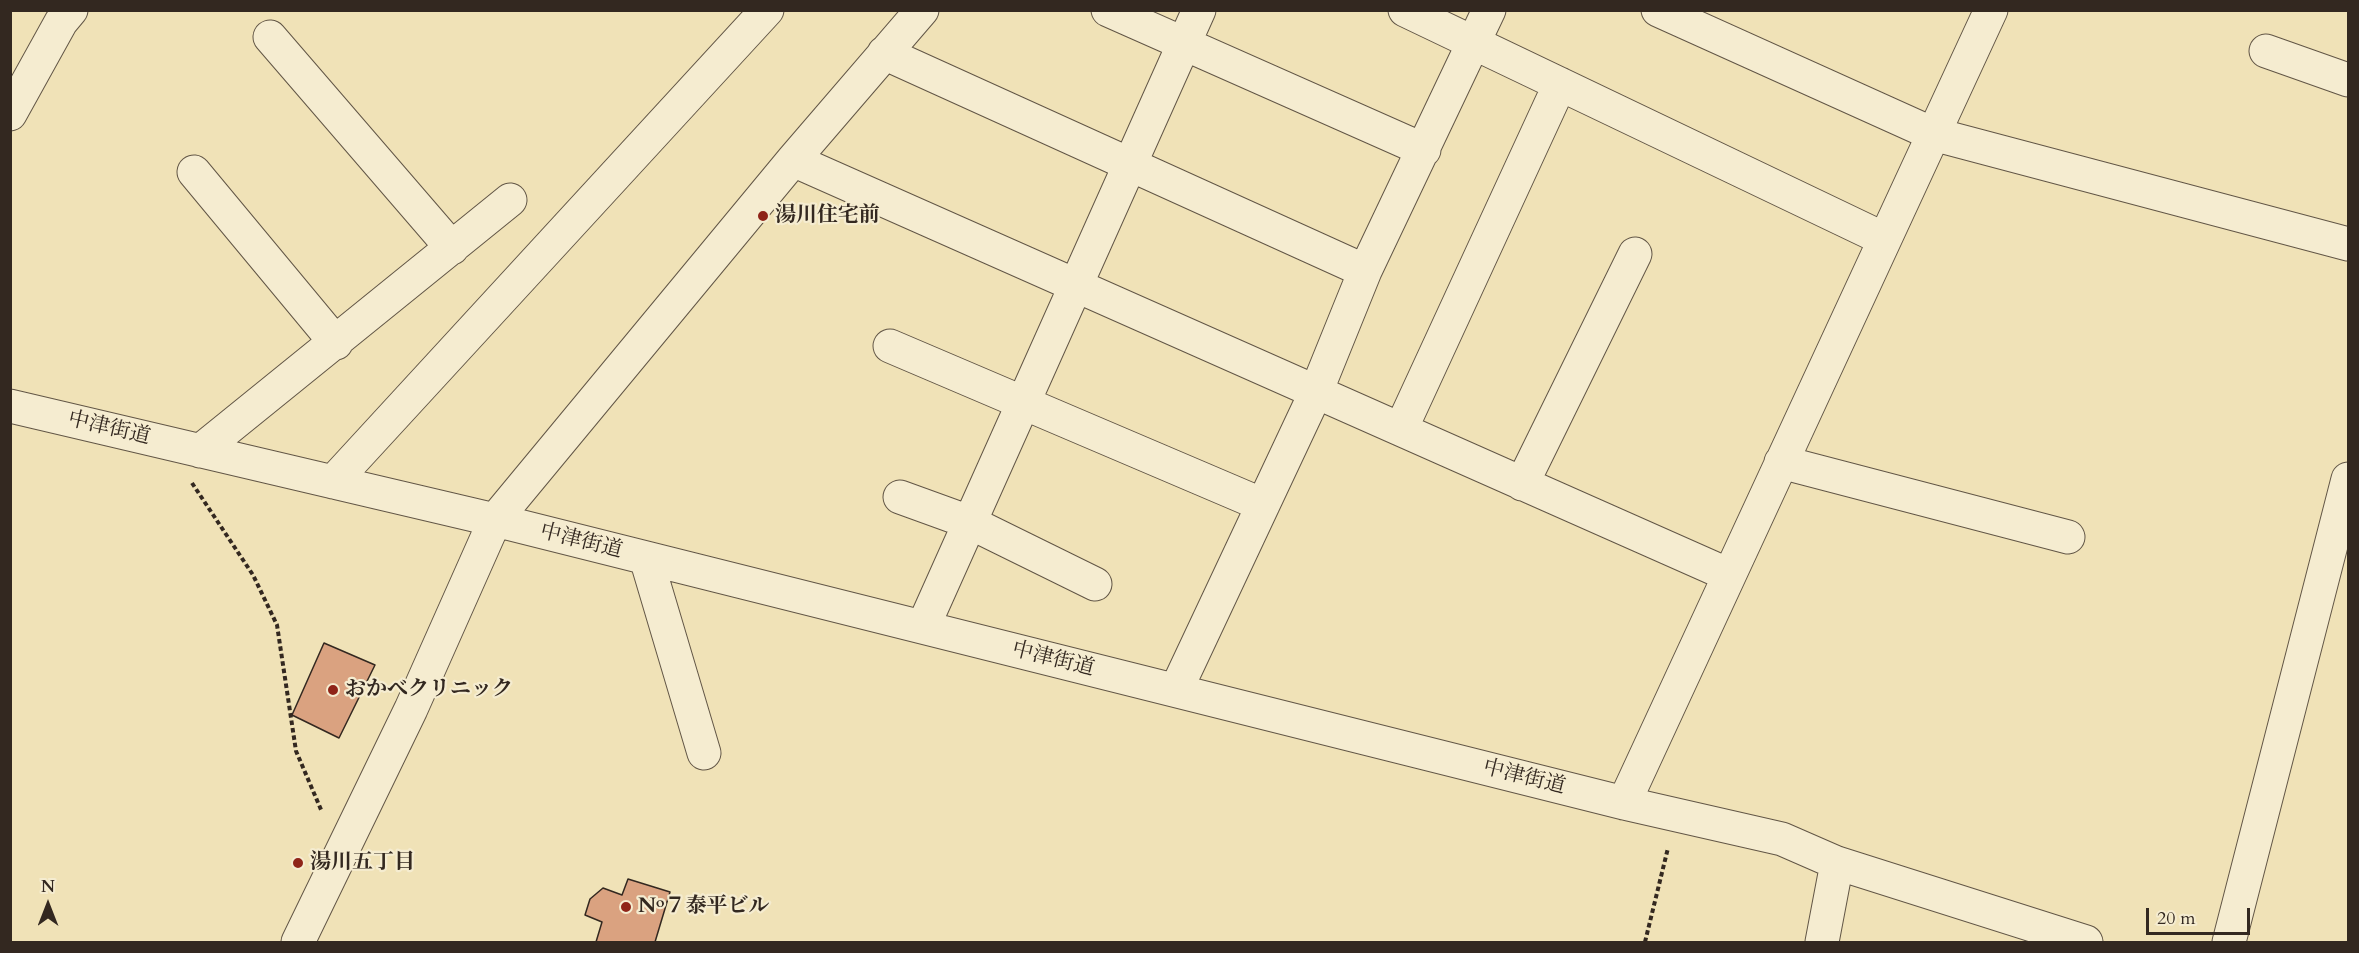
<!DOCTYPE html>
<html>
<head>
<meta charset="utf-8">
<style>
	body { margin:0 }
	#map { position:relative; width:2359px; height:953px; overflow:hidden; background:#f0e2b7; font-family:Cardo,serif }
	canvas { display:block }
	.frame { position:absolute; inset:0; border:12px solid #332820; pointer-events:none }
	.north { position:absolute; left:18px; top:875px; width:60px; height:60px; -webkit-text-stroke:4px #f5ecd0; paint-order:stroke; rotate:0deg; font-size:16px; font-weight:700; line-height:24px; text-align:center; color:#332820 }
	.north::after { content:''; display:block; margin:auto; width:21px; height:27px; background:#332820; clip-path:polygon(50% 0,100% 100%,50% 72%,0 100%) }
	.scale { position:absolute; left:2146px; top:908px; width:104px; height:27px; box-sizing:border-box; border:3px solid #332820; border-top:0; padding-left:8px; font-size:18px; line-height:21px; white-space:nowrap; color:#332820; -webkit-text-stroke:4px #f5ecd0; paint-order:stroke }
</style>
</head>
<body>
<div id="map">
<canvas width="2359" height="953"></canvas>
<div class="frame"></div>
<div class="north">N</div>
<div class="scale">20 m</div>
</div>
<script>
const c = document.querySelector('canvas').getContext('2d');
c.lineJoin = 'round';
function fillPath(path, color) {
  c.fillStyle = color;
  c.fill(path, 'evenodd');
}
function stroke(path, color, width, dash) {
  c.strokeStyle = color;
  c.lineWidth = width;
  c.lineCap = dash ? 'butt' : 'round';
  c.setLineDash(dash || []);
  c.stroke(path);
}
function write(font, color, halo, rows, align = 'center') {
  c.font = font + ' Cardo,"Noto Serif JP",serif';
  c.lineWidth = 4.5;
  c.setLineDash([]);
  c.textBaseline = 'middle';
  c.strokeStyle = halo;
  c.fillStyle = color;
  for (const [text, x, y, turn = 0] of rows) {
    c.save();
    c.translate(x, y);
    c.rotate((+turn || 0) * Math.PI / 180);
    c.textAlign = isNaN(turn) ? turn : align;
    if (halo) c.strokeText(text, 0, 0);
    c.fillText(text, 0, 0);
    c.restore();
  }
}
const building = new Path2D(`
	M 324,643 L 375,665 L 339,738 L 292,715 Z
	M 628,879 L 670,892 L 655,942 L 596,942 L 602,922 L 585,915 L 590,899 L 603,888 L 622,895 Z`);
fillPath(building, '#daa280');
stroke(building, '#332820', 1.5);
const minor = new Path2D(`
	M 1108,10 L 1424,150
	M 1405,10 L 1884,239
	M 1658,10 L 1933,134 L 2348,244
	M 270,37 L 452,248
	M 2266,51 L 2348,80
	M 884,53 L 1365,271
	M 10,114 L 61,22 L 71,10
	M 793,160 L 1729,575
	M 194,172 L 336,343
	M 890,346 L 1263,505
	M 10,406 L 495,520 L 1624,803 L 1782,839 L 1837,863 L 2086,942
	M 1401,429 L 1560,84
	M 200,451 L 510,200
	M 1781,462 L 2068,537
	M 333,482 L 767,10
	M 1522,484 L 1635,254
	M 900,497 L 969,522 L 1095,584
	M 646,558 L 704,753
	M 923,627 L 1199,10
	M 1176,690 L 1316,392 L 1365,271 L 1489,10
	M 1624,803 L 1991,10
	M 298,942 L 411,709 L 495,520 L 793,160 L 922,10
	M 1822,942 L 1837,863
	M 2229,942 L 2348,479`);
stroke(minor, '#625646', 35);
stroke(new Path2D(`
	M 192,483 L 253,575 L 277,625 L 296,751 L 322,812
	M 1645,942 L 1668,848`), '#332820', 4, [4.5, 3]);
stroke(minor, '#f5ecd0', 33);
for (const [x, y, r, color] of [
	[763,216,6,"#8f2418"],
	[333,690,6,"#8f2418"],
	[298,863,6,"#8f2418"],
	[626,907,6,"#8f2418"]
]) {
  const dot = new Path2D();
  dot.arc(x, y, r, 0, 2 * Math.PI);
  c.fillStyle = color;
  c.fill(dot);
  stroke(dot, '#f5ecd0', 2);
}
write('bold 21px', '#332820', '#f5ecd0', [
	["湯川住宅前",775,216],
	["おかべクリニック",345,690],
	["湯川五丁目",310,863],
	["№７泰平ビル",638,907]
], 'left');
write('21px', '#332820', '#f5ecd0', [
	["中津街道",109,429,13],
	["中津街道",581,542,14],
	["中津街道",1053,660,14],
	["中津街道",1524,778,14]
]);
</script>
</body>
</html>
